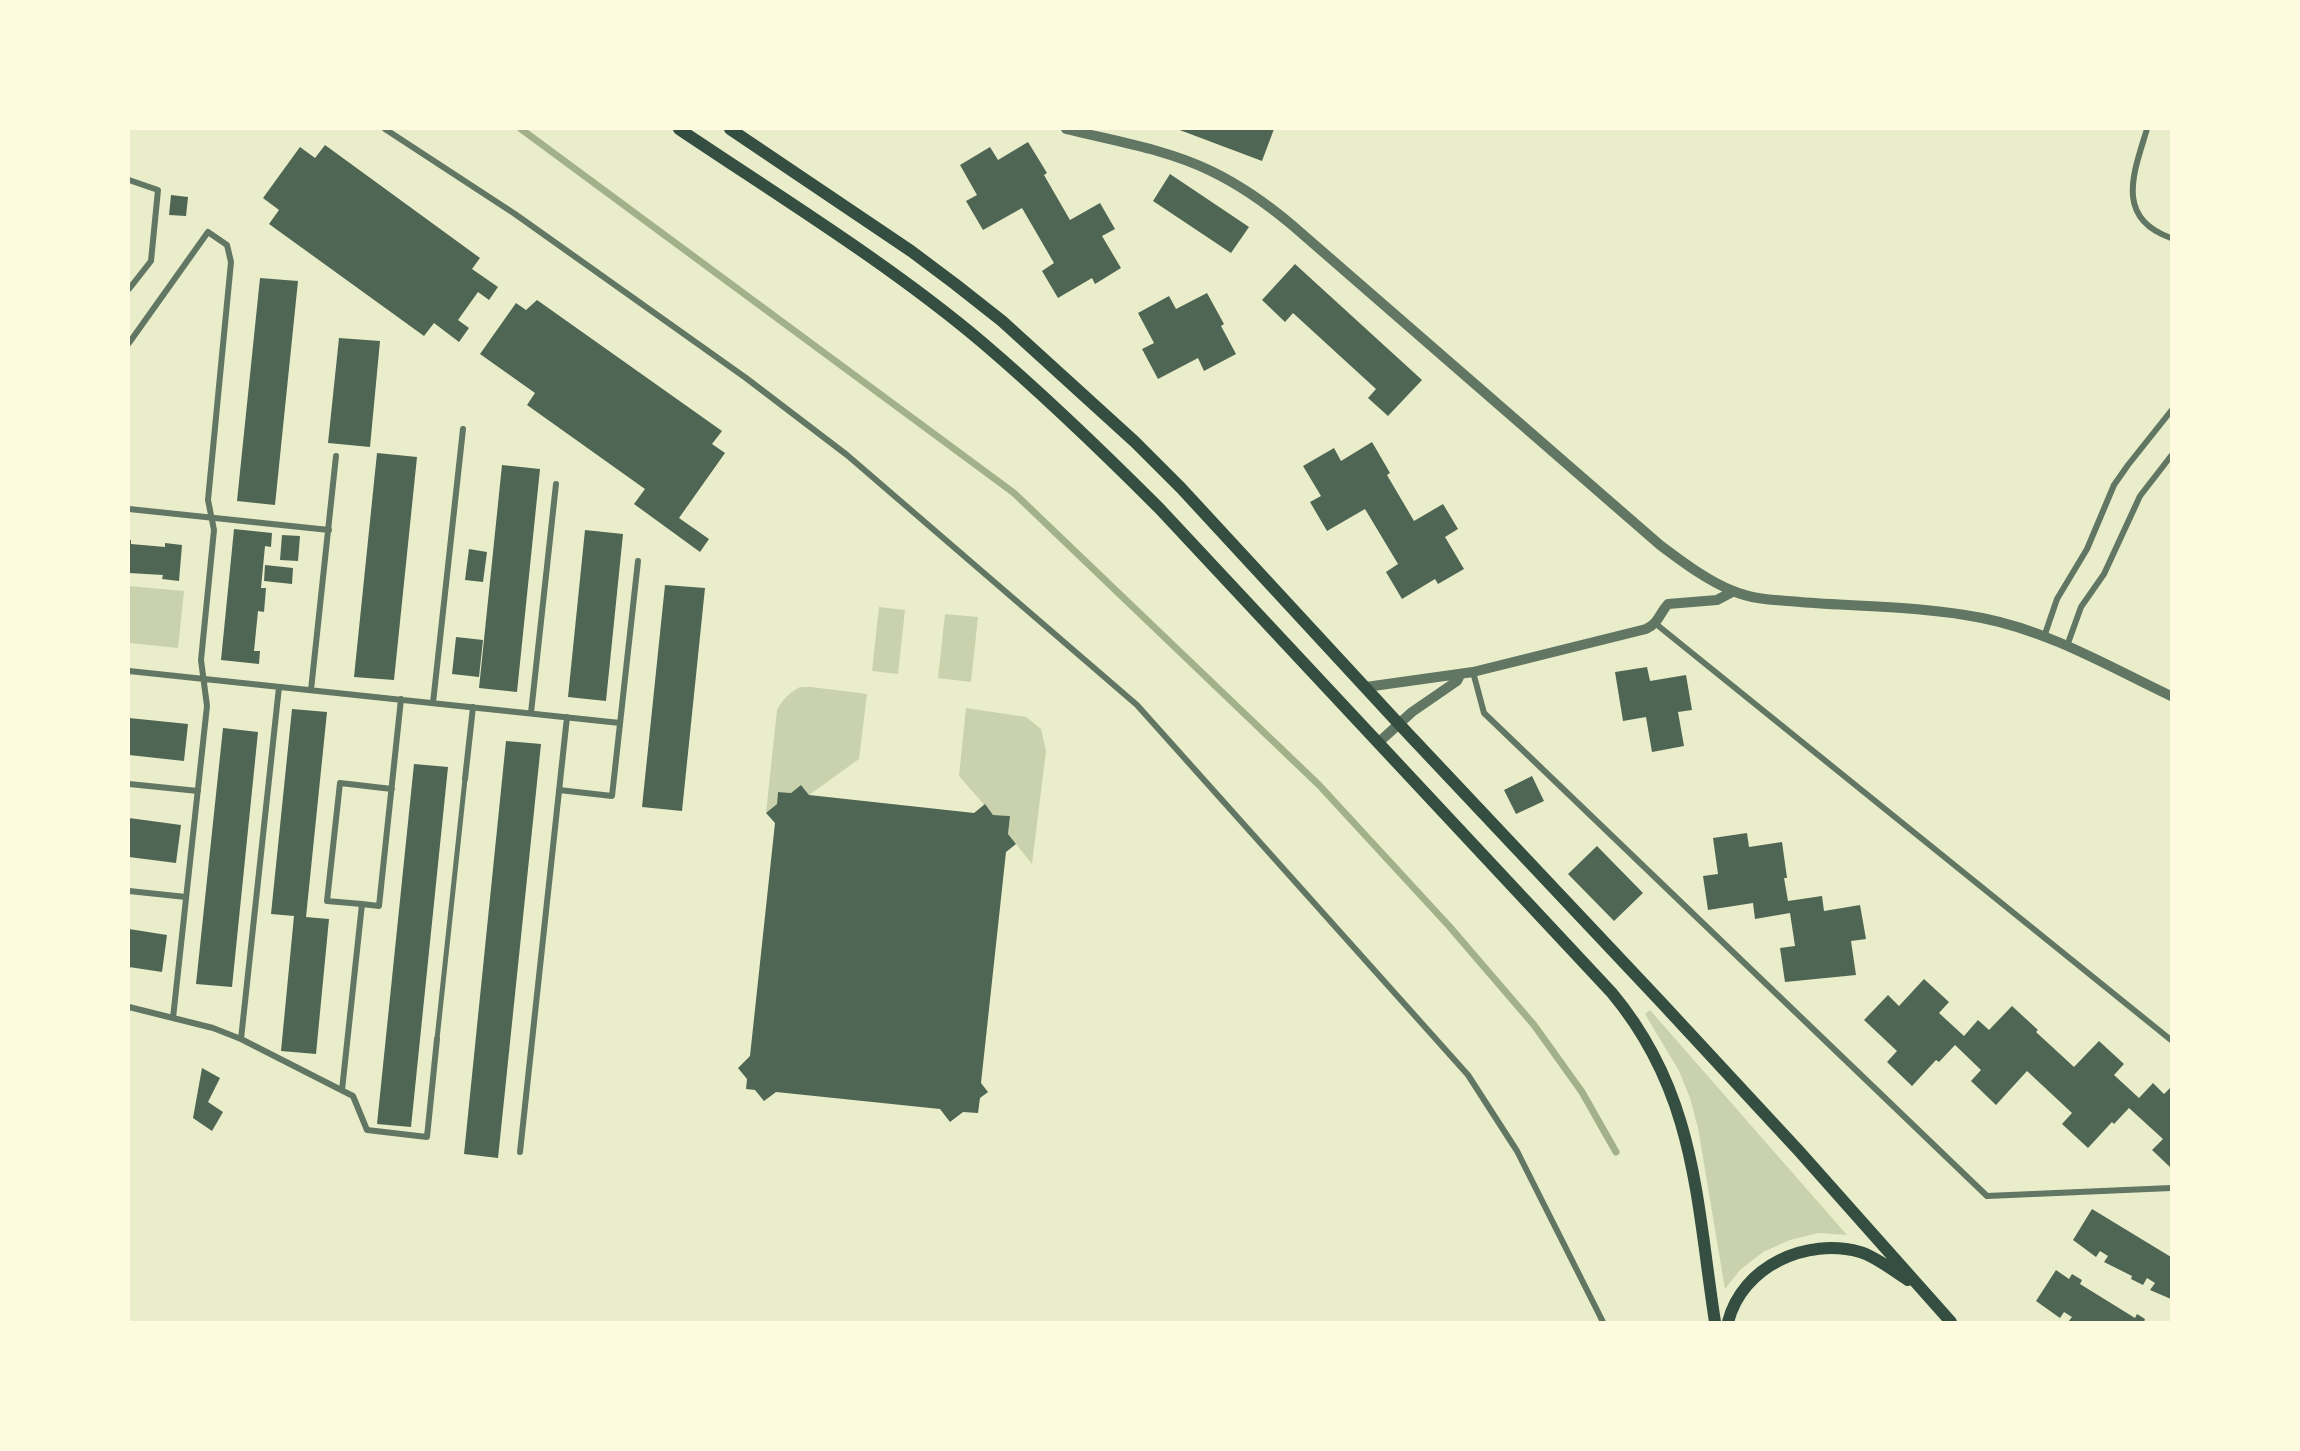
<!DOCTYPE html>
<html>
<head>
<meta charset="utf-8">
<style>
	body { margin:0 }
	#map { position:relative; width:2300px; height:1451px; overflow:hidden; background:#e9edc9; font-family:Helvetica,sans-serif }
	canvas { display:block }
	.frame { position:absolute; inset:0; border:130px solid #fefae0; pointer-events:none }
</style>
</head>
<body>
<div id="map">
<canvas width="2300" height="1451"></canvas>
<div class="frame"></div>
</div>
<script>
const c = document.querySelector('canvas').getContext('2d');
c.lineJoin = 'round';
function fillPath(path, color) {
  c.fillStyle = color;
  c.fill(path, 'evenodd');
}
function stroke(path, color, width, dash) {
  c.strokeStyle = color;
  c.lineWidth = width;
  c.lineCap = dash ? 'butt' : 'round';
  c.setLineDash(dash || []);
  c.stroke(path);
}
fillPath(new Path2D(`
	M 129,586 L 184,591 L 178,648 L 129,643 Z
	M 879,607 L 905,610 L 898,674 L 872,671 Z
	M 945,614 L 978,617 L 971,682 L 938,678 Z
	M 800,687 L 811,687 L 867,694 L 859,759 L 809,795 L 801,785 L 791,793 L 778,792 L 777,804 L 766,813 L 777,710 C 783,699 789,693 800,687 Z
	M 966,708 L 1026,717 L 1041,729 L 1046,751 L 1032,864 L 1008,834 L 1010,816 L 993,815 L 959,776 Z
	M 1650,1010 L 1847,1235 L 1818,1233 L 1790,1240 L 1763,1252 L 1740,1270 L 1725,1289 L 1698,1128 L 1690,1098 L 1679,1071 L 1645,1014 Z`), '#cad2ad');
stroke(new Path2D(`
	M 521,129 L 1014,493 L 1319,785 L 1449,926 L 1534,1025 L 1582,1092 L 1616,1152`), '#a3b18a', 7);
fillPath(new Path2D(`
	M 1177,129 L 1274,129 L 1262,161 Z
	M 1028,142 L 1047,173 L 1044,175 L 1070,220 L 1100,203 L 1115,229 L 1102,236 L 1121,268 L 1095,284 L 1092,278 L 1058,298 L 1042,271 L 1054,263 L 1022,208 L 983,230 L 966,201 L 977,195 L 960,165 L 990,147 L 998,160 Z
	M 325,145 L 480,258 L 472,269 L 498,287 L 489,300 L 478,292 L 458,320 L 469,328 L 459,342 L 434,323 L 424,336 L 269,224 L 279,210 L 263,198 L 300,147 L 315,158 Z
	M 1170,174 L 1249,227 L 1231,253 L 1153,201 Z
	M 171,195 L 188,197 L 186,216 L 169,215 Z
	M 1295,264 L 1422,380 L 1388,416 L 1368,398 L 1376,389 L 1293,313 L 1285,322 L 1262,300 Z
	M 260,278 L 298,281 L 275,505 L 237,501 Z
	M 1207,293 L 1224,324 L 1221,326 L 1236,354 L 1204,371 L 1198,358 L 1158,379 L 1142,349 L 1154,343 L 1138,313 L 1169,296 L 1176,309 Z
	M 537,300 L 722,431 L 712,444 L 725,453 L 679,518 L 709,539 L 700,552 L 634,504 L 645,489 L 527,405 L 535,393 L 480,354 L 516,303 L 526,310 Z
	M 339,338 L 380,341 L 370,447 L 328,443 Z
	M 1372,442 L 1390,473 L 1387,475 L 1414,521 L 1443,504 L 1458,529 L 1445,537 L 1464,569 L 1438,584 L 1435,579 L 1402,599 L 1386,572 L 1398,564 L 1365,509 L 1327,531 L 1310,502 L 1321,496 L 1303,466 L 1334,448 L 1341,461 Z
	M 377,453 L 417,457 L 394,680 L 354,677 Z
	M 502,465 L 540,469 L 517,692 L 479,688 Z
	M 234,529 L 272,533 L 271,547 L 265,546 L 261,588 L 266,588 L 264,612 L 258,611 L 254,651 L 260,651 L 259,664 L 221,660 Z
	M 585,530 L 623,534 L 606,701 L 568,697 Z
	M 282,535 L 300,536 L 298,561 L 280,560 Z
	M 129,540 L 131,540 L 131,544 L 165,547 L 165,543 L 182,545 L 179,581 L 162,579 L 163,575 L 129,573 Z
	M 469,549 L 487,552 L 483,582 L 465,580 Z
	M 265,565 L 293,568 L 292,584 L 264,581 Z
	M 665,585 L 705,588 L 682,811 L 642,807 Z
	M 456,637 L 483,640 L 479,677 L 452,674 Z
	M 1647,667 L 1650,681 L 1686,675 L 1692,710 L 1678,712 L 1684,746 L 1652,752 L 1646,717 L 1623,721 L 1615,672 Z
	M 292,709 L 327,712 L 306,917 L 329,919 L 316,1054 L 281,1051 L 294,916 L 271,914 Z
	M 129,718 L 188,724 L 184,761 L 129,755 Z
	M 223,728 L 258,732 L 232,987 L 196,984 Z
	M 506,741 L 541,744 L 498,1158 L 464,1154 Z
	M 414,764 L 448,767 L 411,1127 L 377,1124 Z
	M 1532,776 L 1544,801 L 1516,814 L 1504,790 Z
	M 801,785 L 809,795 L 974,813 L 985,804 L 993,815 L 1010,816 L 1008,834 L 1016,844 L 1006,852 L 981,1083 L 988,1092 L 980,1098 L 978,1113 L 963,1112 L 950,1122 L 940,1109 L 776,1092 L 764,1101 L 755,1090 L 746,1089 L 747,1079 L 738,1068 L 750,1056 L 775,823 L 766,813 L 777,804 L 778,792 L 791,793 Z
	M 129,818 L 181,825 L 176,863 L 129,857 Z
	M 1747,833 L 1749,847 L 1782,842 L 1787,878 L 1784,878 L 1788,901 L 1822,896 L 1824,911 L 1860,905 L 1866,939 L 1851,941 L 1856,975 L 1785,982 L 1780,948 L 1795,946 L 1790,913 L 1755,919 L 1753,903 L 1708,910 L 1703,876 L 1718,874 L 1713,838 Z
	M 1597,846 L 1643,893 L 1614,921 L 1568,874 Z
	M 129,929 L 167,935 L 162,972 L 129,967 Z
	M 1924,979 L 1949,1002 L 1939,1013 L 1964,1036 L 1978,1020 L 1989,1030 L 2012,1006 L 2038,1030 L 2036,1032 L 2074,1067 L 2099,1041 L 2124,1064 L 2114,1075 L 2139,1098 L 2153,1083 L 2164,1094 L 2171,1087 L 2171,1168 L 2152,1150 L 2163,1139 L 2129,1108 L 2114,1124 L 2112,1122 L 2088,1148 L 2062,1124 L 2072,1113 L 2027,1071 L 1996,1105 L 1971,1081 L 1981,1070 L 1955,1045 L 1939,1062 L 1936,1060 L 1912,1086 L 1887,1062 L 1897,1051 L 1864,1020 L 1888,995 L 1899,1006 Z
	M 202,1068 L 220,1078 L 208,1102 L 223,1112 L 212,1131 L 193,1118 Z
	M 2092,1209 L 2171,1257 L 2171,1299 L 2150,1290 L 2155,1283 L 2147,1278 L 2143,1285 L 2131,1279 L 2132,1276 L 2104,1262 L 2108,1256 L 2100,1251 L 2096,1257 L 2073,1240 Z
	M 2056,1270 L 2069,1279 L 2072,1274 L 2082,1280 L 2080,1284 L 2135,1318 L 2137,1314 L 2145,1319 L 2144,1322 L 2068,1322 L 2072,1317 L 2064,1312 L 2060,1318 L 2036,1301 Z`), '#4f6655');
stroke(new Path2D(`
	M 437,1039 L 465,779`), '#617663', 5);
stroke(new Path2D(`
	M 385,129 L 515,214 L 746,378 L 847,455 L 1137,705 L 1468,1075 L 1517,1151 L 1603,1322
	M 2147,129 C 2134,172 2114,218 2171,238
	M 129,180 L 158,190 L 151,261 L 129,289
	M 129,343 L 208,232 L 227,245 L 231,262 L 208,500 L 214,530 L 201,660 L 207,706 L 173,1018
	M 129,509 L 329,530
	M 1656,624 L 2171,1040
	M 2044,637 L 2057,599 L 2087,549 L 2114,485 L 2128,465 L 2171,411
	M 2067,646 L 2081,607 L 2104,574 L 2140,496 L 2171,456
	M 129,671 L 620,723
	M 1473,672 L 1484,713 L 1987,1196 L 2171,1188
	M 311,690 L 336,456
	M 433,703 L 463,429
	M 531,713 L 556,484
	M 465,779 L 473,707
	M 129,784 L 198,791
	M 559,790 L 612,796 L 638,561
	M 129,891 L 186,897
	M 362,904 L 327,901 L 340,783 L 392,789
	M 129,1007 L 213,1028 L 241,1039 L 353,1096 L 367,1130 L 427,1137 L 437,1039
	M 241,1039 L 279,687
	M 342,1090 L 362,904 L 379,906 L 401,699
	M 520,1152 L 567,717`), '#617663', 6);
stroke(new Path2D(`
	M 1066,129 C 1114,141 1166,149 1211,171 C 1240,185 1267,204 1292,225 L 1660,545 C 1683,562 1706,580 1733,591 C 1754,600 1778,600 1800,602 C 1861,607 1922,606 1982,618 C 2049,631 2110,667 2171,696
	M 1366,687 L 1473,672 L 1646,629 C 1659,623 1659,614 1668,604 L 1717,600 L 1734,591
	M 1378,743 L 1412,712 L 1457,681 L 1460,675`), '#617663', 10);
stroke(new Path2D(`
	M 679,129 C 780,197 891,265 983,343 C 1044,395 1102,451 1159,508 L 1612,993 C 1696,1094 1696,1199 1715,1322
	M 730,129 L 911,251 L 955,284 L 1002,321 L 1135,442 L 1181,488 L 1399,724 L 1660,1001 L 1799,1151 L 1951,1322
	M 1728,1322 C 1742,1266 1807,1237 1860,1252 C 1877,1257 1893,1271 1908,1280`), '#344e41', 12);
</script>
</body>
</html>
